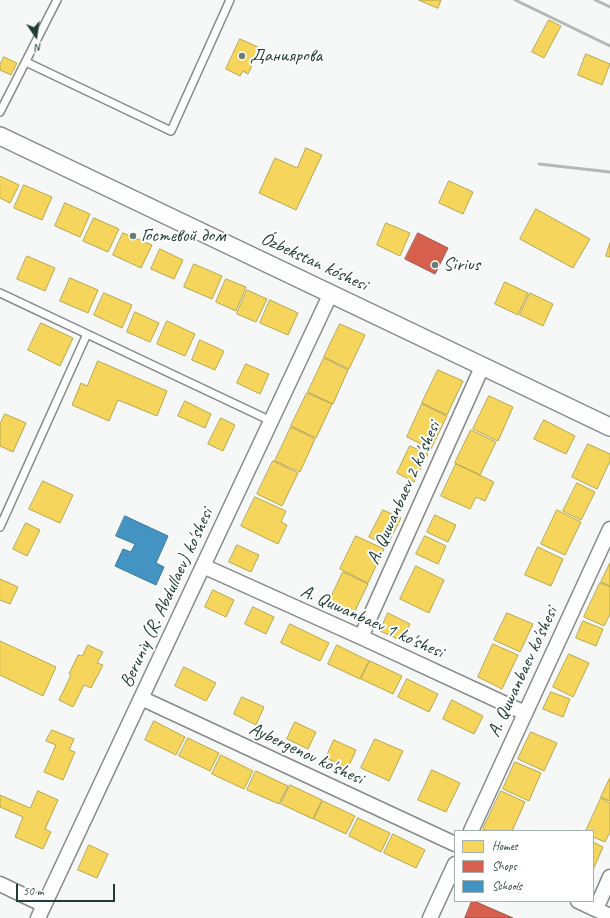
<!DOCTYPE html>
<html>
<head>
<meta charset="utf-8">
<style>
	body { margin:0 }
	#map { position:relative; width:610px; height:918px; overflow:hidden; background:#f6f7f7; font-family:Caveat,sans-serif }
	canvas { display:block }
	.legend { position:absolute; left:454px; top:830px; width:140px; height:72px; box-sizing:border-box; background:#fff; border:1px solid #a5b1ae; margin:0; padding:5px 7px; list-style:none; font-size:12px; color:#1f3d34 }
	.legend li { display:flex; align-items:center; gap:8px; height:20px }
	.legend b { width:20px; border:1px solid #a5b1ae }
	.north { position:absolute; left:16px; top:16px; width:40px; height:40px; -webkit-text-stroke:3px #fff; paint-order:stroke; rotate:167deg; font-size:11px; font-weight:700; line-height:16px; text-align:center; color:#1f3d34 }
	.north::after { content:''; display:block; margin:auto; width:14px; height:18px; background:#1f3d34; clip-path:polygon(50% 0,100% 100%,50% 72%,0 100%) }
	.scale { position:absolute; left:16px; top:884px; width:99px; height:18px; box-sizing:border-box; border:2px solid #1f3d34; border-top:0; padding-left:5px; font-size:12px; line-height:14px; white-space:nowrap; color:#1f3d34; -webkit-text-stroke:3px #fff; paint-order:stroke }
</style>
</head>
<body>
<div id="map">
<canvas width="610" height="918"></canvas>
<ul class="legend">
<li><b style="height:11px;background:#f6d55c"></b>Homes</li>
<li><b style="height:11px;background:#d6604d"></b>Shops</li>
<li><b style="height:11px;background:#4393c3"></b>Schools</li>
</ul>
<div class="north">N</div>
<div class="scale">50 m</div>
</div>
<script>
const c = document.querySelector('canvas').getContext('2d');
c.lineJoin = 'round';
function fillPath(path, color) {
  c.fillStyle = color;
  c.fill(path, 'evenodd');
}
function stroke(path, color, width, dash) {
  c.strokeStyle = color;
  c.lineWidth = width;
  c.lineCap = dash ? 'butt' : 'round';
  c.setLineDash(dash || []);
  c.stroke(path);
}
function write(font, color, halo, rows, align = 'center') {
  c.font = font + ' Caveat,sans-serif';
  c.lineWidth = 4;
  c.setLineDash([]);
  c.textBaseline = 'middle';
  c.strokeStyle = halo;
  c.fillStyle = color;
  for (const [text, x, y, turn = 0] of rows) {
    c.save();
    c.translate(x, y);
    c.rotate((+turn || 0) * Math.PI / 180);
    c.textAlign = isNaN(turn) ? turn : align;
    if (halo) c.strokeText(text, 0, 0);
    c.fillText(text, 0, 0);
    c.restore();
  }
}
const homes = new Path2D(`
	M 419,0 L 441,0 L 438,8 Z
	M 549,20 L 561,26 L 544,58 L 532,52 Z
	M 240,39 L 260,48 L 248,74 L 243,71 L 240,76 L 226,69 Z
	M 586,54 L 610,64 L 602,85 L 578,75 Z
	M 4,57 L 17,63 L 11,75 L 0,70 L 0,65 Z
	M 306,148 L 322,155 L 296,210 L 259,193 L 275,158 L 297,168 Z
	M 0,176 L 19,185 L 10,203 L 0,198 Z
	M 449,181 L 473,192 L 463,214 L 439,203 Z
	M 24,185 L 52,197 L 42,220 L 14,208 Z
	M 65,203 L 90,214 L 80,237 L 55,226 Z
	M 536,209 L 590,239 L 573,268 L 520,239 Z
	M 94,218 L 119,229 L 108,252 L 83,241 Z
	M 386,223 L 410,233 L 400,256 L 377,245 Z
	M 123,233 L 152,245 L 141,268 L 113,255 Z
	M 610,243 L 610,257 L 606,256 Z
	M 160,249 L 183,260 L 174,279 L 151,269 Z
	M 27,256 L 55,268 L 45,291 L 17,279 Z
	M 194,264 L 222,276 L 212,299 L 184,287 Z
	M 70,278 L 98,290 L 88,313 L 60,301 Z
	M 226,279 L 246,287 L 236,311 L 216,302 Z
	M 505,282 L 528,293 L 518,315 L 495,304 Z
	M 247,290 L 267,299 L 256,322 L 237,314 Z
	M 104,293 L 132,305 L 122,328 L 94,315 Z
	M 530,293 L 553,304 L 543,326 L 520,315 Z
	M 270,300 L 298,313 L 288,335 L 260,323 Z
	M 135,312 L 159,323 L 150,342 L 127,332 Z
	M 167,321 L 195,334 L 185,356 L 157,344 Z
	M 41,323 L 73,338 L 60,366 L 28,350 Z
	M 340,324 L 365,335 L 349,369 L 324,357 Z
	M 200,340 L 224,351 L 215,370 L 192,360 Z
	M 324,358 L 348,370 L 333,404 L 308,392 Z
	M 98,361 L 167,391 L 157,416 L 118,400 L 109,421 L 72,405 L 81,383 L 87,386 Z
	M 246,364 L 269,374 L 260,394 L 237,383 Z
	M 438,370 L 463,381 L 447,415 L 422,403 Z
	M 307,393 L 332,404 L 316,438 L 291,426 Z
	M 489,396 L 513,407 L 498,441 L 473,429 Z
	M 185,401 L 211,414 L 205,428 L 178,416 Z
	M 422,404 L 447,416 L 431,449 L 407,437 Z
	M 5,414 L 26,423 L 13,452 L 0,446 L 0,424 Z
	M 221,418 L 235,425 L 223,451 L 208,444 Z
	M 544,420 L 575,436 L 566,454 L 534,439 Z
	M 291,427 L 315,439 L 300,472 L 275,461 Z
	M 471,430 L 496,442 L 480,475 L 455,463 Z
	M 588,444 L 610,454 L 610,461 L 597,489 L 572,477 Z
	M 410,446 L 428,454 L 414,482 L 397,473 Z
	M 273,461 L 298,473 L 282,506 L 257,494 Z
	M 456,464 L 494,482 L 485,501 L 476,497 L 470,509 L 441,496 Z
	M 43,481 L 73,495 L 60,523 L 29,509 Z
	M 577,483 L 595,492 L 581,520 L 563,511 Z
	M 255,497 L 286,511 L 281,522 L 287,525 L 278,544 L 241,526 Z
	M 383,510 L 401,518 L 387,546 L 369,537 Z
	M 557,510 L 581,522 L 565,555 L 541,544 Z
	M 435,515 L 456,525 L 448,542 L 427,532 Z
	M 26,523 L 40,530 L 27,556 L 13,549 Z
	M 356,536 L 384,549 L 368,583 L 340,569 Z
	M 425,536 L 446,546 L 438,564 L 416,554 Z
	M 237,545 L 259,555 L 251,572 L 229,562 Z
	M 538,547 L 563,559 L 551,586 L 525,575 Z
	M 610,563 L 610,586 L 601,582 Z
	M 416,566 L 444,580 L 429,613 L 400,599 Z
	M 343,572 L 368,584 L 352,617 L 327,606 Z
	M 0,579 L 18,587 L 10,604 L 0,600 Z
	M 600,583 L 610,587 L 610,614 L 604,626 L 584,617 Z
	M 213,590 L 234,600 L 226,617 L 205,607 Z
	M 253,607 L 274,617 L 266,634 L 245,624 Z
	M 388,613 L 410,624 L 402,641 L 380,631 Z
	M 507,613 L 533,624 L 520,652 L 494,640 Z
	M 583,621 L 603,629 L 596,646 L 576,638 Z
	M 290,624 L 329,643 L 320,661 L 281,643 Z
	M 0,641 L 56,667 L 43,696 L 0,675 Z
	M 493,644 L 518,655 L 502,689 L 478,677 Z
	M 88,645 L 103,652 L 97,663 L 103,665 L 91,688 L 84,685 L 73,707 L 59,700 L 71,675 L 69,674 L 78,655 L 82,656 Z
	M 337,645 L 369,661 L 360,679 L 328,664 Z
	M 569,654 L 589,663 L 573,697 L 553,687 Z
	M 370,661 L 402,676 L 393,694 L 361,679 Z
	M 184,667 L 216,683 L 206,701 L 175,686 Z
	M 407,679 L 438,694 L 429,712 L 398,697 Z
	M 551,692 L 570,699 L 563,717 L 543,709 Z
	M 242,697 L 264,707 L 256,725 L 234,714 Z
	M 452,700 L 483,716 L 474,734 L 443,719 Z
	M 154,721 L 185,737 L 176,755 L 145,740 Z
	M 295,722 L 316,732 L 308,749 L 287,739 Z
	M 52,730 L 74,739 L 69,750 L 75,752 L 63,780 L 44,772 L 56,745 L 46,741 Z
	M 531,732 L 557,743 L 544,771 L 518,759 Z
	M 188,738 L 219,753 L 210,771 L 179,756 Z
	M 375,739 L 403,751 L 389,781 L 361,768 Z
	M 334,740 L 356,750 L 348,768 L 326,758 Z
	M 221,755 L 253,771 L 244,789 L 212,774 Z
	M 515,762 L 541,773 L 529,801 L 503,789 Z
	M 432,770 L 460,783 L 446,812 L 418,800 Z
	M 256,771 L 288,786 L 279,804 L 247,790 Z
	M 610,778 L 610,801 L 601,797 Z
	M 290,785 L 322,800 L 313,819 L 281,804 Z
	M 38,791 L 58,800 L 45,829 L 51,832 L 43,849 L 15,837 L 23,817 L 0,807 L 0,795 L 30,808 Z
	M 501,791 L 525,802 L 512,831 L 488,831 L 483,829 Z
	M 601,798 L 610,803 L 610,832 L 605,842 L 593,837 L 593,831 L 586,831 Z
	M 323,801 L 355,816 L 346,834 L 314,819 Z
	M 358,818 L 390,833 L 381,852 L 349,836 Z
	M 393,834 L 425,850 L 416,868 L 384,853 Z
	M 593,842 L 603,847 L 593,870 Z
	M 89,845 L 108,854 L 97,878 L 78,870 Z`);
fillPath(homes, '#f6d55c');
stroke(homes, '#b6a750', 1);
const shops = new Path2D(`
	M 418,233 L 448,248 L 435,274 L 405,259 Z
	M 472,901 L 474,901 L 513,918 L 465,918 Z`);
fillPath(shops, '#d6604d');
stroke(shops, '#9f5646', 1);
const schools = new Path2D(`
	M 125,516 L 168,536 L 156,563 L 164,567 L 156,585 L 115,566 L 123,549 L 131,552 L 135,544 L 116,536 Z`);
fillPath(schools, '#4393c3');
stroke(schools, '#387998', 1);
const service = new Path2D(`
	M 26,62 L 171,131 L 230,0
	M 0,112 L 57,0
	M 0,293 L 271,421
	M 0,527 L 87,334`);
const minor = new Path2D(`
	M 203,566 L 361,637 L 525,713
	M 361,637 L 483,365
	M 141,698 L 455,844
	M 471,831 L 610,529
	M 0,884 L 44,905
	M 578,901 L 610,916
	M 596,909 L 610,877
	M 38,918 L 331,293
	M 430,918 L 455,864`);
const tertiary = new Path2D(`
	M 0,136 L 610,427`);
stroke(service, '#858b8a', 10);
stroke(minor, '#858b8a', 17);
stroke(tertiary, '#858b8a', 20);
stroke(service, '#fefefe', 7);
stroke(minor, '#fefefe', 14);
stroke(tertiary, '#fefefe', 17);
stroke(new Path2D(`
	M 515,0 L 610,46
	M 595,0 L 610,7
	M 539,164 L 610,172`), '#b5b8b7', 3);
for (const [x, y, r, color] of [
	[242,56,4,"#6a7e78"],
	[133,236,4,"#6a7e78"],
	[435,265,4,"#6a7e78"]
]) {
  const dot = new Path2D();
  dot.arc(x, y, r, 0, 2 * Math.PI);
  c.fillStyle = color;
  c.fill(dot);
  stroke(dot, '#fff', 1.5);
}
write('19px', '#1f3d34', '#fff', [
	["Даниярова",250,56],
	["Гостевой дом",141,236],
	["Sirius",443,265]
], 'left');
write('19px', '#1f3d34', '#fff', [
	["Ózbekstan kóshesi",314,262,25],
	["A. Quwanbaev 2 ko'shesi",404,493,-66],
	["Beruniy (R. Abdullaev) ko'shesi",167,598,-65],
	["A. Quwanbaev 1 ko'shesi",372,622,24],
	["A. Quwanbaev ko'shesi",523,672,-65],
	["Aybergenov ko'shesi",306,754,25]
]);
</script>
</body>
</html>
